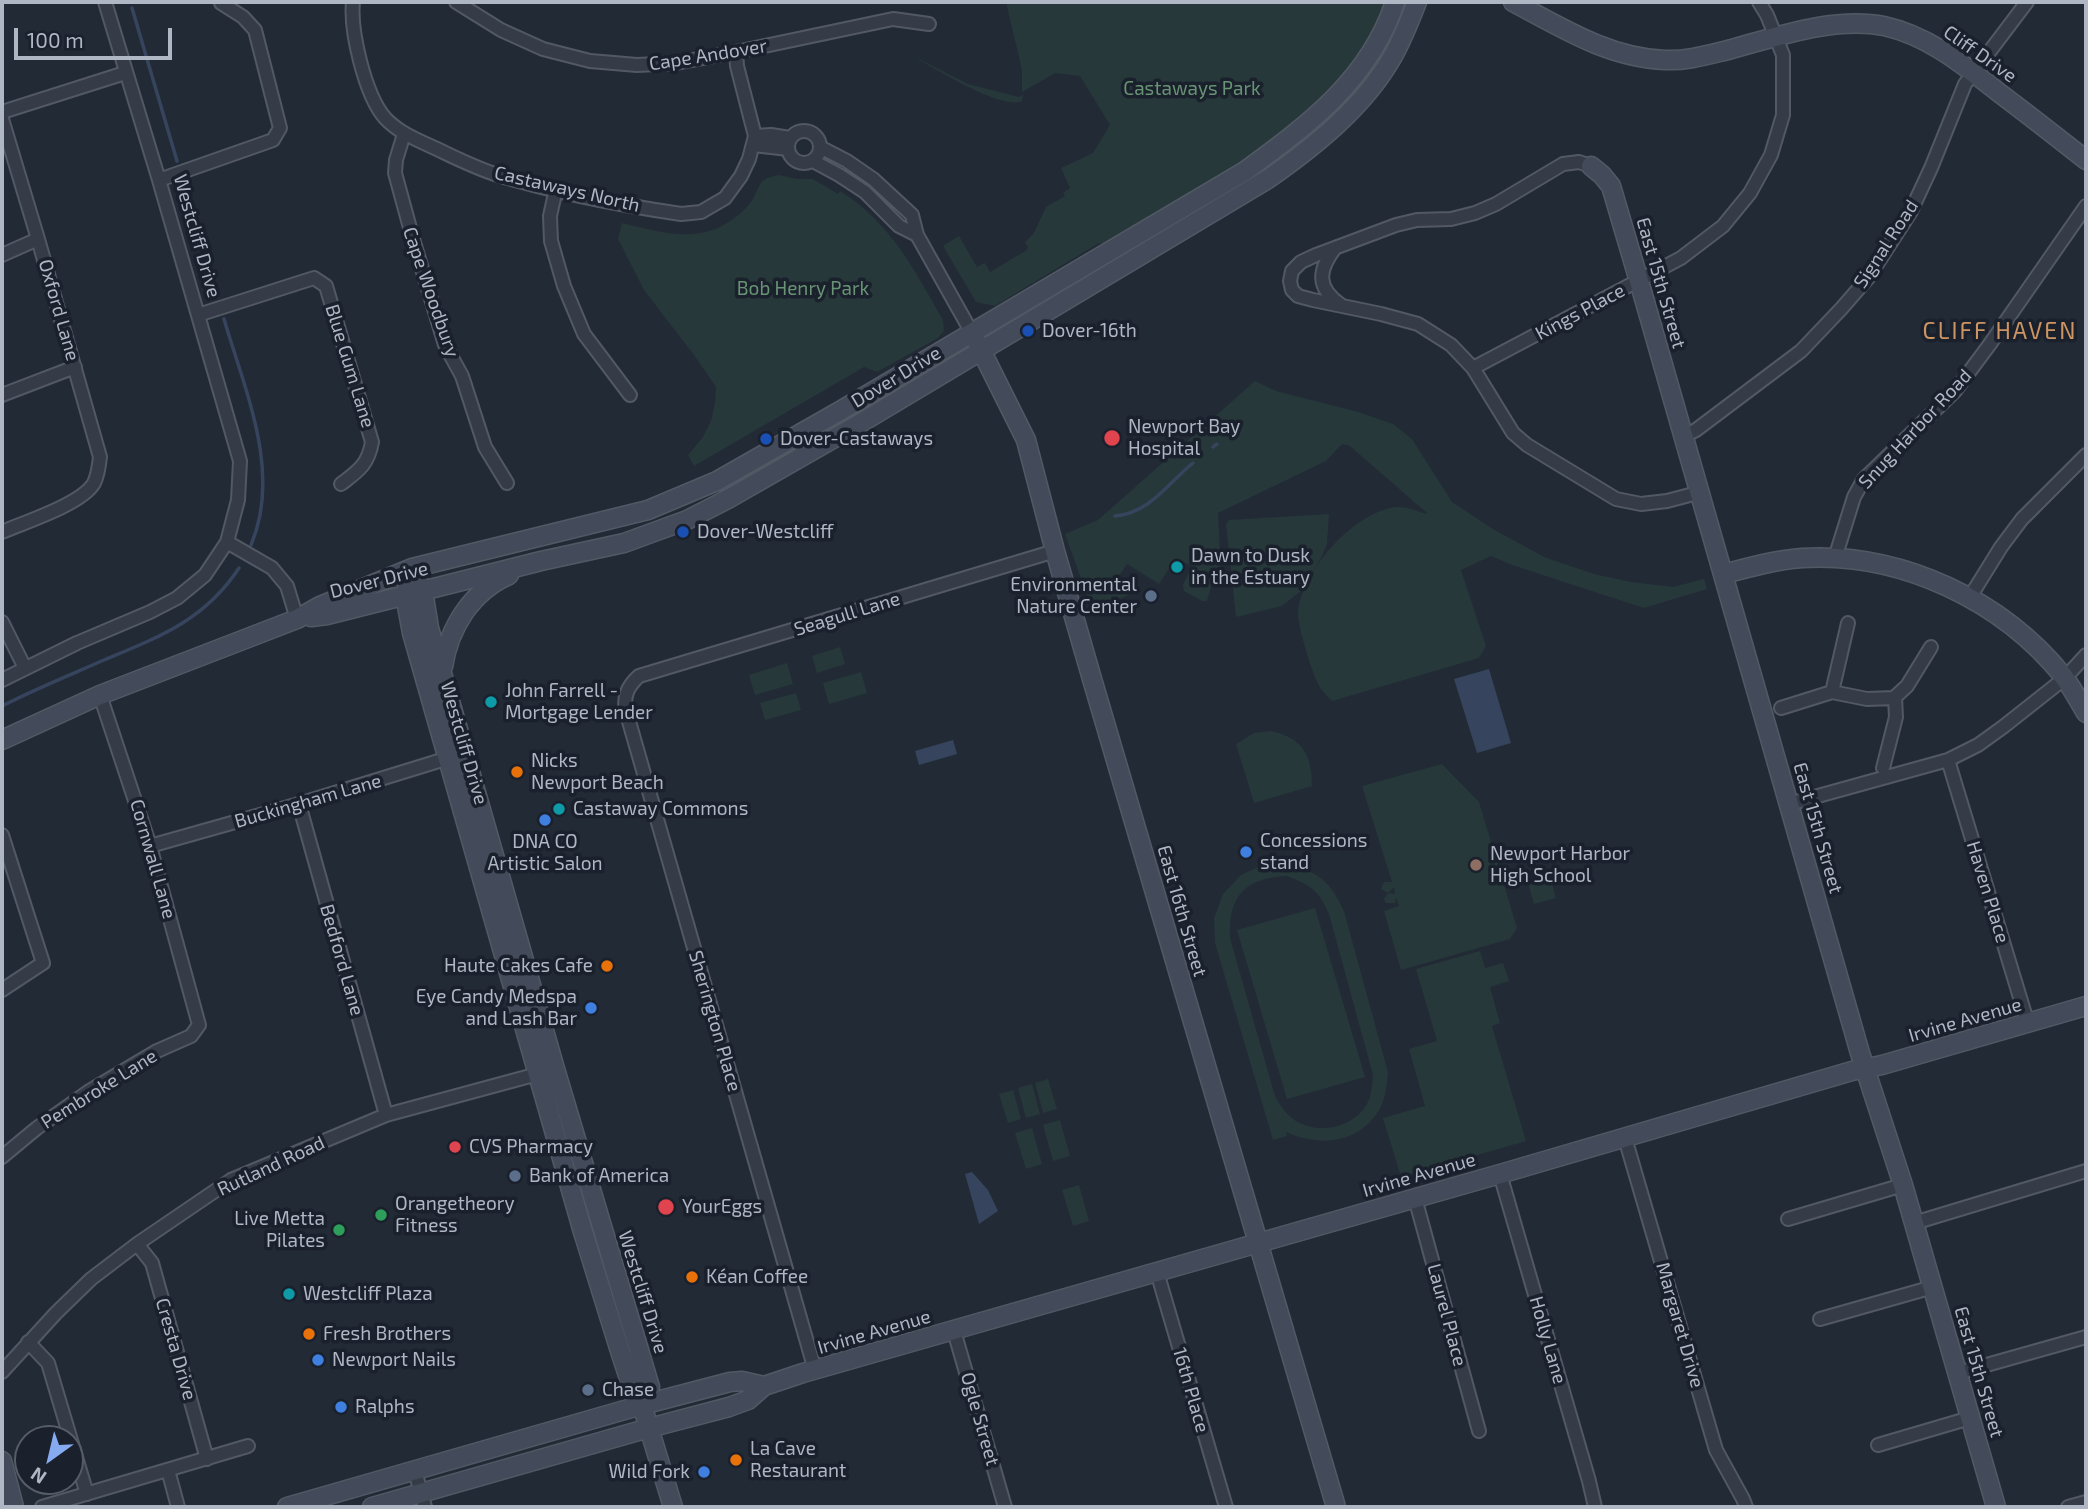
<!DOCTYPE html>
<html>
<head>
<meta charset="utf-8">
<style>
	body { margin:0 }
	#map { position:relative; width:2088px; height:1509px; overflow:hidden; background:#222a36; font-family:"Exo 2",sans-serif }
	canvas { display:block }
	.frame { position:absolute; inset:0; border:4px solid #afb6c4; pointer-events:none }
	.north { position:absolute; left:14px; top:1425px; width:70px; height:70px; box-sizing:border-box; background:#1a212c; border:2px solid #565d69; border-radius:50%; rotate:214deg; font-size:19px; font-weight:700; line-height:28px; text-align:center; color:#afb6c4 }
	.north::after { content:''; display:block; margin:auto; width:24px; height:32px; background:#87abf1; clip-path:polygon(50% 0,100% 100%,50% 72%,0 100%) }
	.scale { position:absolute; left:14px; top:28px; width:158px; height:32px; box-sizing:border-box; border:4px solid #afb6c4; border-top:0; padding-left:9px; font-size:21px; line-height:24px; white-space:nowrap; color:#afb6c4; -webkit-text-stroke:5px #1a212c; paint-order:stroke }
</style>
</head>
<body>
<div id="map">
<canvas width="2088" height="1509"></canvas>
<div class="frame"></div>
<div class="north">N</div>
<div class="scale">100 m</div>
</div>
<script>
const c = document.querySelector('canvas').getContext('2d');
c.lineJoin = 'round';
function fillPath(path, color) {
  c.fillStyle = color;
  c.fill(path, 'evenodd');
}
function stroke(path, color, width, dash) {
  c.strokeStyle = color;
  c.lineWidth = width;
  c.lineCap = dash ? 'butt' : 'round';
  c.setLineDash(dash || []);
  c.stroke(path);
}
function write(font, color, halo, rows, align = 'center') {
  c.font = font + ' "Exo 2",sans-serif';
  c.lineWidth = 7;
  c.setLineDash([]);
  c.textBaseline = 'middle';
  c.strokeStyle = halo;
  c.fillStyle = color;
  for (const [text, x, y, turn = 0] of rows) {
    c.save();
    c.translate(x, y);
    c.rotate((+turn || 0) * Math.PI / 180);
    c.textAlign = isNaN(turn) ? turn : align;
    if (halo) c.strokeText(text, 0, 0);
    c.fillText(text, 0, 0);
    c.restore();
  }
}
fillPath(new Path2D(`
	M 1006,2 L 1385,2 C 1345,121 1206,183 1105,243 L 1099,243 L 995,306 L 976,302 L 943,246 L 959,236 L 977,267 L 985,263 L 990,272 L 1027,250 L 1028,247 L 1025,242 L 1034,233 L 1046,207 L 1065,196 L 1063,193 L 1070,188 L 1061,168 L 1093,153 L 1110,125 L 1080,76 L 1055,73 L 1022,92 L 1022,70 Z
	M 911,55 L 968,84 L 1019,97 L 1023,95 L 1022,101 C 1002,111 932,67 911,55 Z
	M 779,175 L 797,179 L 813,179 L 838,194 L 840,191 C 890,222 914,269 943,320 L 944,331 L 938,338 L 877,372 L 864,367 L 694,466 L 688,455 L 703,437 L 711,421 L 715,403 L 716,387 L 694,355 L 644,290 L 618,239 L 622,223 C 660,232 698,245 733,219 C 740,214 748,207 753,199 C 761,184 758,179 779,175 Z
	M 1255,381 L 1276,391 L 1358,412 L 1393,424 L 1412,439 L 1452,502 L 1493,529 L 1544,557 L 1594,574 L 1631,582 L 1673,587 L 1704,579 L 1707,589 L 1644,608 L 1512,565 L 1491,556 L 1461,570 L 1486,646 L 1479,658 L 1332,701 C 1328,697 1324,693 1321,689 C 1313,678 1297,624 1298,612 C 1302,570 1354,512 1396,507 C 1407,506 1418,512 1428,514 L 1350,446 L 1342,444 L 1326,461 L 1218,513 L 1221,572 L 1215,572 L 1207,601 L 1202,601 L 1184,591 L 1183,585 L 1192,566 L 1176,558 L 1159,584 L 1127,564 L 1113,585 L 1129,595 L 1092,609 L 1065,534 L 1098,520 Z
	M 1329,514 L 1327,544 L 1321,558 L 1301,591 L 1282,606 L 1236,617 L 1226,524 L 1229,520 Z
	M 840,647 L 845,664 L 817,673 L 812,656 Z
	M 787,663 L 793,684 L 755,695 L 749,675 Z
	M 861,672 L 867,693 L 829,704 L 823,683 Z
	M 796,693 L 801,710 L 765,720 L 760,703 Z
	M 1271,731 C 1303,738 1312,755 1312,786 L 1254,803 L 1236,744 L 1254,733 Z
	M 1442,764 L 1479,802 L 1517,928 L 1510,939 L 1401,970 L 1384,911 L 1399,906 L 1396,898 L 1395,903 L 1386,903 L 1384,899 L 1388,893 L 1395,894 L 1394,887 L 1388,893 L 1381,889 L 1384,882 L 1392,882 L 1362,786 Z
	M 1290,863 C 1321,875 1330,881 1344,911 L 1388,1072 C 1387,1084 1386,1099 1379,1110 C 1359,1144 1319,1147 1286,1132 L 1287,1136 L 1273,1140 L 1215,943 L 1214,918 L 1223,894 L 1241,875 L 1264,864 ZM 1287,876 C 1311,885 1319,891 1329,914 L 1373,1075 C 1372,1084 1372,1094 1368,1102 C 1355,1128 1319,1135 1296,1121 C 1286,1115 1280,1105 1275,1096 L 1230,938 C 1228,896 1245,878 1287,876 Z
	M 1550,877 L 1556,898 L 1534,904 L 1528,883 Z
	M 1315,908 L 1365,1077 L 1287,1099 L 1237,930 Z
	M 1480,951 L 1485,968 L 1503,963 L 1509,981 L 1490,987 L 1500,1023 L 1492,1026 L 1526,1141 L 1401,1177 L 1383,1118 L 1425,1106 L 1409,1049 L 1437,1041 L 1416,969 Z
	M 1048,1079 L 1057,1109 L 1043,1113 L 1035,1083 Z
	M 1032,1084 L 1040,1114 L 1026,1118 L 1018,1088 Z
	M 1013,1090 L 1021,1119 L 1008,1123 L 999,1094 Z
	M 1060,1120 L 1070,1156 L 1053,1161 L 1043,1125 Z
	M 1032,1128 L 1042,1164 L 1026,1169 L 1015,1133 Z
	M 1079,1185 L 1089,1221 L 1073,1226 L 1062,1190 Z`), '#26383a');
fillPath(new Path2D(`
	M 1489,669 L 1511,743 L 1477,753 L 1454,679 Z
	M 953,740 L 957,754 L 919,765 L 915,751 Z
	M 972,1172 L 988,1190 L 998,1211 L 979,1224 L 965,1174 Z`), '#36445d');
stroke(new Path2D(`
	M 132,8 L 177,161
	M 184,183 L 217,297
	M 224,319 C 245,391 282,472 251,545
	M 1213,447 L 1217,444
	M 1115,516 C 1150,513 1168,483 1193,463
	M 2,706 C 35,689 70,675 104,660 C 159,637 205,620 239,568`), '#36445d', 3.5);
const street = new Path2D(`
	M 353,2 C 350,31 365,95 385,118 C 400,134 420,141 439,150 C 458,159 478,169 498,175 C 557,193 620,205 681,214 L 701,212 L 725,198 L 741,176 L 749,159 L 755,136 L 737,66 L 736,52
	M 456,2 L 501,30 L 543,49 L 590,61 L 637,65 L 676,63 L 736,52 L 893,19 L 929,24
	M 2,112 L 125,73
	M 2,119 L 38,239 L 100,457 C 99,466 98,475 94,483 C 82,504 25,522 2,532
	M788 147a16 16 0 1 1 32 0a16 16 0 1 1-32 0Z
	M 404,134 L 396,160 L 395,173 L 413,239 L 445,345 L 462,376 L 485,447 L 507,483
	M 755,136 L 771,135 L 790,138
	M 754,145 L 788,149
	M 820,147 L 847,161 L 873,179 L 912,215 L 917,235 L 972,333
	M 813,161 L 839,175 L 865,192 L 899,226 L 917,235
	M 1591,166 L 1579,162 L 1563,164 L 1496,204 L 1475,213 L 1451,219 L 1417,220 L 1396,225 L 1316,255 L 1301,262 L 1292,271 L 1290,281 L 1292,290 L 1298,296 L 1313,300 L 1381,314 L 1418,324 L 1451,345 L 1473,368 L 1513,433 L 1527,445 L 1616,499 L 1641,504 L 1667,501 L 1701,492
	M 159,180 L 273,140 L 280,128 L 255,30 L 243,17 L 221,3
	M 556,189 L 550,216 L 551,241 L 564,286 L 584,334 L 630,395
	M 1335,248 C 1318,270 1316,288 1341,305
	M 2,255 L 38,239
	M 198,315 L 314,278 L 326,286 L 372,442 C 368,465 358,471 341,484
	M 1473,368 L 1681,258 L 1723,226 L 1750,193 L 1771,155 L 1783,115 L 1783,55 L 1767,15 L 1759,2
	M 2,395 L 75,367
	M 1684,436 L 1696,430 L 1801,351 L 1841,309 L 1868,278 L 1910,213 L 1931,168 L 1965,84 L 2027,2
	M 227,542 L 272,568 L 287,586 L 297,619
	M 1835,558 L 1854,497 L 1864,479 L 1955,391 L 1990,344 L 2086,206
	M 1970,597 L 2001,547 L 2022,519 L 2086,455
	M 2,622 L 25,668
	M 2,680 L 77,643 L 150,612 L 177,598 L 205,575 L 227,542 L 238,500 L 240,461 L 159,180 L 105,2
	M 1832,692 L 1848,623
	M 1781,708 L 1832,692 L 1867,699 L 1894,698 L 1907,686 L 1931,647
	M 1948,760 L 2028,1024
	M 1883,768 L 1896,717 L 1895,697
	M 299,804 L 386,1115
	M 1789,804 L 1948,760 L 1978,745 L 2003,727 L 2065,678 L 2086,655
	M 2,835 L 43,963 L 2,990
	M 150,846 L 299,804 L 455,756
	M 1625,1138 L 1716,1450 L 1743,1499 L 1746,1507
	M 2,1157 L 37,1128 L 88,1092 L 157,1051 L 191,1036 L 199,1025 L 150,846 L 100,695
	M 1500,1174 L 1589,1481 L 1595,1507
	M 1415,1198 L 1479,1431
	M 1788,1219 L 1903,1185
	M 1914,1223 L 2086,1171
	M 137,1244 L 152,1263 L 207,1459
	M 1157,1272 L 1226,1507
	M 1820,1319 L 1933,1287
	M 954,1331 L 1005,1507
	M 28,1342 L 48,1363 L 87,1494
	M 815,1370 L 626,711 C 623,696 628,686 639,676 L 1055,551
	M 2,1372 L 56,1313 L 91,1279 L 137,1244 L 231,1180 L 386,1115 L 545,1072
	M 1958,1373 L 2086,1337
	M 1878,1445 L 1970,1418
	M 168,1470 L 178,1507
	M 415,1471 L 425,1507
	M 42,1507 L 248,1446
	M 2068,1507 L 2086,1502`);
const secondary = new Path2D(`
	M 1513,2 C 1562,28 1609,58 1665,60 C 1687,61 1707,55 1728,50 C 1776,37 1834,16 1884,26 C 1930,36 1966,67 2002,95 C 2030,116 2058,138 2086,160
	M 1591,166 L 1602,175 L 1611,186 L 1639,281 L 1860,1053 L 1903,1185 L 1996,1507
	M 977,342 L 1026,440 L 1055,551 L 1092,679 L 1336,1507
	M 1724,574 C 1750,567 1776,560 1802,558 C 1901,552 2002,600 2064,677 C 2072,688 2079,701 2086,713
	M 418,581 L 423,591 L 429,628 L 555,1069 L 650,1387 L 642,1405
	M 408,585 L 405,595 L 412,633 L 583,1232 L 619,1348 L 633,1391 L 642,1405 L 673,1507
	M 311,617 L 327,615 L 541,561 L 624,543 L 687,520 L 728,499 L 859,424 L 1268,179 C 1315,146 1364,107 1393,56 C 1403,38 1410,20 1417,2
	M 443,667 C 449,627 472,591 509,575
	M 2,740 L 100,695 L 297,619 L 320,606 L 412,568 L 648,510 L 717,481 L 840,411 L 1245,171 C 1308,125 1370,79 1395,2
	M 2,1461 L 14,1507
	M 287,1507 L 642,1405 L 730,1382 L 742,1381 L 764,1386
	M 372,1507 L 649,1428 L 729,1407 L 748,1400 L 764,1386 L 803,1373 L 1500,1174 L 1852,1071 L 1882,1065 L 2086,1006`);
stroke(street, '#525965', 16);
stroke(secondary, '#525965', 21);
stroke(street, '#353c47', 12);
stroke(secondary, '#434b5a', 18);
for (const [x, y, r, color] of [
	[1028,331,7,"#1a4fb4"],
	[1112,438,9,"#e0444e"],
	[766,439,7,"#1a4fb4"],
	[683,532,7,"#1a4fb4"],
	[1177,567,7,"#0f9aa8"],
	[1151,596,7,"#5c6f8a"],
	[491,702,7,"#0f9aa8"],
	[517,772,7,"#e8710a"],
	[559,809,7,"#0f9aa8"],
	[545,820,7,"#3f7fe0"],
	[1246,852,7,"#3f7fe0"],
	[1476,865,7,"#8d6e63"],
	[607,966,7,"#e8710a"],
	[591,1008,7,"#3f7fe0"],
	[455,1147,7,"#e0444e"],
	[515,1176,7,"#5c6f8a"],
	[666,1207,9,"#e0444e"],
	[381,1215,7,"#2e9e5b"],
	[339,1230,7,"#2e9e5b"],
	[692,1277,7,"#e8710a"],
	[289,1294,7,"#0f9aa8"],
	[309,1334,7,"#e8710a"],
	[318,1360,7,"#3f7fe0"],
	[588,1390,7,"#5c6f8a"],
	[341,1407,7,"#3f7fe0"],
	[736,1460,7,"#e8710a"],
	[704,1472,7,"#3f7fe0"]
]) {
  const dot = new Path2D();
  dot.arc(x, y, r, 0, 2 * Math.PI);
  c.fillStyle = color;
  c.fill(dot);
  stroke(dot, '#1a212c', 2.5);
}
write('19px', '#afb6c4', '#1a212c', [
	["Cliff Drive",1980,54,35],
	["Cape Andover",708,55,-9],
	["Castaways North",567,189,13],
	["Westcliff Drive",197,236,74],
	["Signal Road",1886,244,-57],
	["East 15th Street",1661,283,74],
	["Cape Woodbury",431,292,71],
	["Oxford Lane",59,310,74],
	["Kings Place",1580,312,-28],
	["Blue Gum Lane",350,366,73],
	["Dover Drive",896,377,-31],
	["Snug Harbor Road",1915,429,-47],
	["Dover Drive",379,580,-14],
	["Seagull Lane",847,614,-17],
	["Westcliff Drive",464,743,74],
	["Buckingham Lane",308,801,-16],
	["East 15th Street",1818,828,74],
	["Cornwall Lane",153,859,74],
	["Haven Place",1988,892,73],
	["East 16th Street",1182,911,74],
	["Bedford Lane",342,960,74],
	["Irvine Avenue",1965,1020,-16],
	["Sherington Place",715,1021,74],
	["Pembroke Lane",99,1089,-32],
	["Rutland Road",271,1166,-25],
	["Irvine Avenue",1419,1175,-16],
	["Westcliff Drive",643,1292,73],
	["Laurel Place",1447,1315,75],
	["Margaret Drive",1680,1325,74],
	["Irvine Avenue",874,1332,-16],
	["Holly Lane",1548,1340,74],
	["Cresta Drive",176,1349,74],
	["East 15th Street",1979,1372,74],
	["16th Place",1191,1390,74],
	["Ogle Street",980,1419,74]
]);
write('19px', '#689374', '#1a212c', [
	["Castaways Park",1192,89],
	["Bob Henry Park",803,289]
]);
write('19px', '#afb6c4', '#1a212c', [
	["Dover-16th",1042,331],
	["Newport Bay",1128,427],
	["Hospital",1128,449],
	["Dover-Castaways",780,439],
	["Dover-Westcliff",697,532],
	["Dawn to Dusk",1191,556],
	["in the Estuary",1191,578],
	["Environmental",1137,585,"right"],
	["Nature Center",1137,607,"right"],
	["John Farrell -",505,691],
	["Mortgage Lender",505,713],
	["Nicks",531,761],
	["Newport Beach",531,783],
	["Castaway Commons",573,809],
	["Concessions",1260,841],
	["stand",1260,863],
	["DNA CO",545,842,"center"],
	["Artistic Salon",545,864,"center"],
	["Newport Harbor",1490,854],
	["High School",1490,876],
	["Haute Cakes Cafe",593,966,"right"],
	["Eye Candy Medspa",577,997,"right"],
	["and Lash Bar",577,1019,"right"],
	["CVS Pharmacy",469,1147],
	["Bank of America",529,1176],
	["Orangetheory",395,1204],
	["Fitness",395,1226],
	["YourEggs",682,1207],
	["Live Metta",325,1219,"right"],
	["Pilates",325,1241,"right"],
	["Kéan Coffee",706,1277],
	["Westcliff Plaza",303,1294],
	["Fresh Brothers",323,1334],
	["Newport Nails",332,1360],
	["Chase",602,1390],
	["Ralphs",355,1407],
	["La Cave",750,1449],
	["Restaurant",750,1471],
	["Wild Fork",690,1472,"right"]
], 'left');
c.letterSpacing = '2px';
write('23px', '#cd9561', '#1a212c', [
	["CLIFF HAVEN",2000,331]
]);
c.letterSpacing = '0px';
</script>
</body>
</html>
